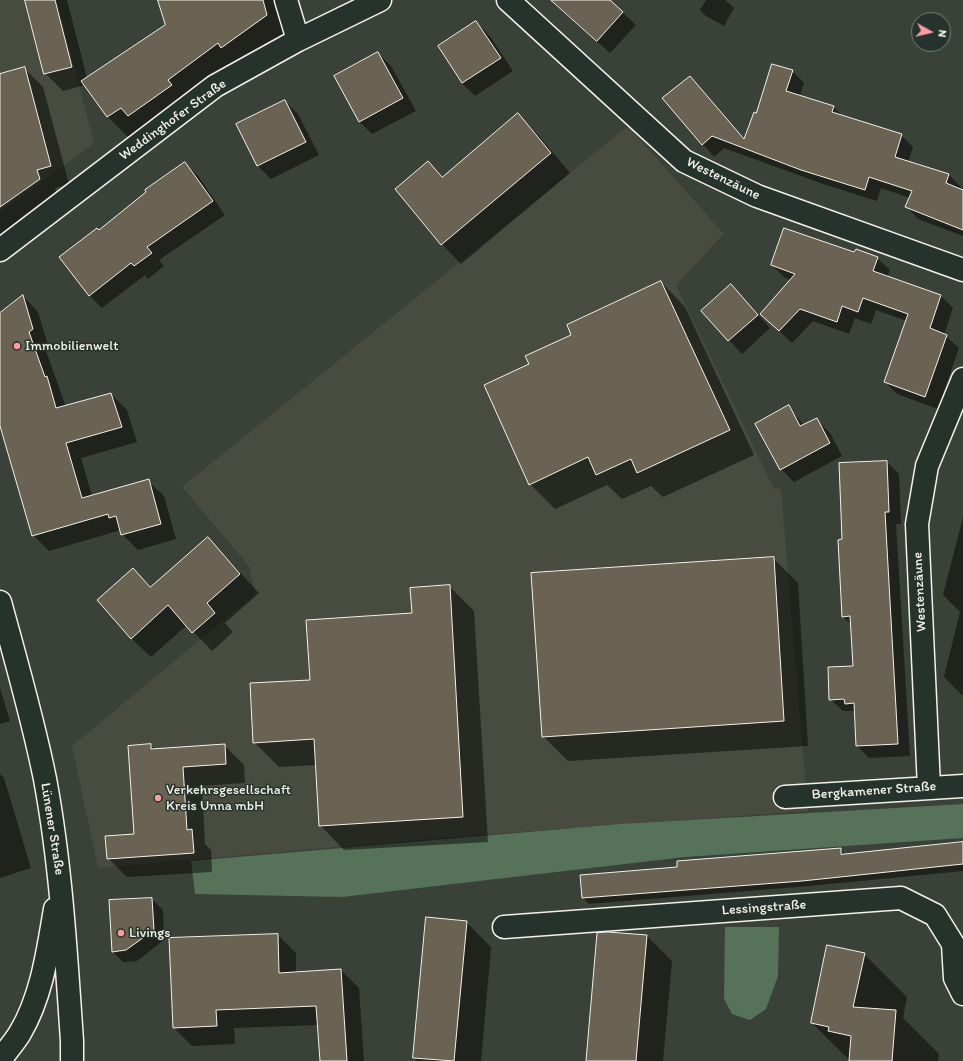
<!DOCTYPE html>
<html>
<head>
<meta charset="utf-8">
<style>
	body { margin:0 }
	#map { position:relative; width:963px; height:1061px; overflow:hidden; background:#3a4138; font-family:Itim,sans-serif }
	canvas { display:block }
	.north { position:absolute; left:911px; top:12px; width:40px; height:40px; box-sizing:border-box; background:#26332d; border:1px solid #787f78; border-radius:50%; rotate:98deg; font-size:11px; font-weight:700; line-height:16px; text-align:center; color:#f4f1e8 }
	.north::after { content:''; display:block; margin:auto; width:14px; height:18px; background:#ff9aa2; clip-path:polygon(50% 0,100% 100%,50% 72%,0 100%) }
</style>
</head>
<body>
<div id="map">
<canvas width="963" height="1061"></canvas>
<div class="north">N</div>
</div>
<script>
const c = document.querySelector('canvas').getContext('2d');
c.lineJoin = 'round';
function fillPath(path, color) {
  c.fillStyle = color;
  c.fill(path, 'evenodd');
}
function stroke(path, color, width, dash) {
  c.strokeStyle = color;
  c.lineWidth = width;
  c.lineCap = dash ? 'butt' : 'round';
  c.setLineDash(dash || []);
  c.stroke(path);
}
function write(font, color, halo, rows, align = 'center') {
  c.font = font + ' Itim,sans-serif';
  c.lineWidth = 3;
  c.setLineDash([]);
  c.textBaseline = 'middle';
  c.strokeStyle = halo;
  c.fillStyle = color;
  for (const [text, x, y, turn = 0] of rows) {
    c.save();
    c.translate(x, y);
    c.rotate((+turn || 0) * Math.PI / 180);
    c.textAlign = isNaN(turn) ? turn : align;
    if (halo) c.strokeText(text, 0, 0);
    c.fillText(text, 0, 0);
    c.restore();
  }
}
fillPath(new Path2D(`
	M 0,0 L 57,0 L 94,143 L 0,213 Z
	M 628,126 L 724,234 L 676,285 L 774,489 L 781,489 L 808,811 L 440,838 L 98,868 L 72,746 L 255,594 L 249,566 L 182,487 Z`), '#484b40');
fillPath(new Path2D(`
	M 963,804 L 963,838 L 685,857 L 342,897 L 195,894 L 191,861 L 621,824 Z
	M 725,927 L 779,927 L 778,976 L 766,1009 L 750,1020 L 732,1014 L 724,999 Z`), '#567259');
fillPath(new Path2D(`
	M 26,0 L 67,0 L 87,78 L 166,25 L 159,0 L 280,0 L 292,40 L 132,141 L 108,117 L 85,85 L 63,91 L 45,73 Z
	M 550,0 L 609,0 L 636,25 L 610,53 Z
	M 706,0 L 725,0 L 734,8 L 724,26 L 706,16 L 700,10 Z
	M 476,22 L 489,35 L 513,71 L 475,96 L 462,83 L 439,47 Z
	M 378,53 L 391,66 L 416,111 L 372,134 L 359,121 Z
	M 25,69 L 43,87 L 69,184 L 55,188 L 58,198 L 0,237 L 0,75 Z
	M 792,71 L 804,83 L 800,96 L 833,107 L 844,117 L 901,135 L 913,147 L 908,163 L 949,175 L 961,187 L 960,190 L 963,191 L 963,236 L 918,219 L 907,207 L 910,198 L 881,188 L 877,201 L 823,184 L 724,148 L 714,157 L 664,98 L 690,77 L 745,140 L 757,114 Z
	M 285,101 L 298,114 L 319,155 L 271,179 L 258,166 L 237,125 Z
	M 518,115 L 537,134 L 570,173 L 461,264 L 442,244 L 396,189 L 428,162 L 443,177 Z
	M 185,163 L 198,176 L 225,215 L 159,260 L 164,266 L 148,279 L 145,275 L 102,308 L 89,295 L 99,231 Z
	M 855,254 L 877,258 L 890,270 L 887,277 L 941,296 L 953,308 L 944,335 L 959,348 L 938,409 L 897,394 L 885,382 L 907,321 L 876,310 L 871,324 L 855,318 L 849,334 L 813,321 L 792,343 L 774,326 L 791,280 L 785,278 L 772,265 Z
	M 661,282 L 685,307 L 754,455 L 663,497 L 651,486 L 622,499 L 607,485 L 555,509 L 530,484 L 572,335 Z
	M 23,296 L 38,312 L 48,345 L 45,348 L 66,407 L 111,394 L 127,410 L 137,442 L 81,458 L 92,496 L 148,481 L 164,496 L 176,539 L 138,550 L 122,534 L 121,530 L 49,551 L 33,535 L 0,423 L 0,314 Z
	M 744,299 L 770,328 L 742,354 L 702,311 Z
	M 788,407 L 804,425 L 816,420 L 830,433 L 842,456 L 794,482 L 781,469 Z
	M 887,462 L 899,474 L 901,524 L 896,524 L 910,756 L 869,758 L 857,746 L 855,713 L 853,711 L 843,711 L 830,699 L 854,667 L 852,625 L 843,617 L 843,540 Z
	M 963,517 L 963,696 L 944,677 L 960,612 L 943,595 Z
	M 208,538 L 259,593 L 225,623 L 233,632 L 212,651 L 187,625 L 151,657 L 131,638 L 133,569 L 151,588 Z
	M 773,558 L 798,583 L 808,746 L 568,761 L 543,736 Z
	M 449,586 L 474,611 L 488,842 L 344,850 L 320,825 L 316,765 L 279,767 L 254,742 L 311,681 L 413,614 Z
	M 0,688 L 10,721 L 0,724 Z
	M 151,745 L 155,750 L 224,745 L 244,765 L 245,783 L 202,786 L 205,844 L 211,850 L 212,872 L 127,877 L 108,858 L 135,835 Z
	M 0,774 L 4,778 L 31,868 L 0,878 Z
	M 963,843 L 963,871 L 809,886 L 589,904 L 583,898 L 678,868 L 840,849 L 845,854 Z
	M 152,899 L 163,910 L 164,940 L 137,961 L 123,962 L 113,952 Z
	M 466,922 L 491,947 L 481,1061 L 417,1061 L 414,1058 Z
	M 608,933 L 647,936 L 672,961 L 663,1061 L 587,1061 Z
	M 278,935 L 296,953 L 296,973 L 341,970 L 359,988 L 364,1061 L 321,1061 L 319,1025 L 234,1028 L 235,1044 L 192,1046 L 174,1028 Z
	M 864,954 L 907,997 L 903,1018 L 939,1054 L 938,1061 L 850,1061 L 812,1023 Z`), '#0007');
const building = new Path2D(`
	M 25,0 L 55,0 L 72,67 L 44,74 Z
	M 158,0 L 263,0 L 267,15 L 221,48 L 218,43 L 168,80 L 172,85 L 128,116 L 121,108 L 107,117 L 81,81 L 165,25 Z
	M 551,0 L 610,0 L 623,12 L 597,41 Z
	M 476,21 L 501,58 L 462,83 L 438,46 Z
	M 378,52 L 403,98 L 359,122 L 334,76 Z
	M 772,64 L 793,70 L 786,91 L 834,106 L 832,112 L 902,134 L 895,157 L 949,174 L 946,183 L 963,190 L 963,230 L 905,207 L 912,191 L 869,177 L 865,190 L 801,170 L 712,136 L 702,145 L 662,98 L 690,76 L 744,139 L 754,112 L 756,113 Z
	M 25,67 L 51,166 L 37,170 L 40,179 L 0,207 L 0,74 Z
	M 285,100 L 306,142 L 257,166 L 236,124 Z
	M 518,113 L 551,153 L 441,245 L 395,189 L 428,161 L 442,177 Z
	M 185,162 L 213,201 L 147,247 L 152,253 L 134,266 L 131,263 L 89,296 L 59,257 L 97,228 L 99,230 L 146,192 L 145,190 Z
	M 784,228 L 854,252 L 856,249 L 878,257 L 873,271 L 941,295 L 930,328 L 947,335 L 925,397 L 884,382 L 908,314 L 863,298 L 858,312 L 842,306 L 837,322 L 800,309 L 779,331 L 760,314 L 795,274 L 771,265 Z
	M 661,281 L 730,430 L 637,473 L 631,459 L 596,475 L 588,457 L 529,485 L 484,385 L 529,364 L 525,356 L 571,335 L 567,325 Z
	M 731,284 L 758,315 L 728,341 L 701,311 Z
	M 23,295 L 33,329 L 29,332 L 45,377 L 47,376 L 56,408 L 111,393 L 122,427 L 66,443 L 82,498 L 149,479 L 161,524 L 121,535 L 116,516 L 109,518 L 108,514 L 32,536 L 0,426 L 0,313 Z
	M 789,405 L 800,426 L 817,418 L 830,443 L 780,470 L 755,424 Z
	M 887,461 L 889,512 L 885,512 L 898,744 L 856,746 L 854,703 L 845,704 L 844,699 L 829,700 L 828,667 L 853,666 L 850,616 L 842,617 L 838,540 L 842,539 L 839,463 Z
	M 208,537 L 240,574 L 207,603 L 215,613 L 192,633 L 168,605 L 131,639 L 97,600 L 133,568 L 150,587 Z
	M 774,557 L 784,721 L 542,737 L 531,573 Z
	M 450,585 L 463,817 L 319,826 L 314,739 L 253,743 L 250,683 L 310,680 L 306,620 L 412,613 L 410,588 Z
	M 151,744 L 151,749 L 225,744 L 226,764 L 183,767 L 187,830 L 192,829 L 194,853 L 107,859 L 105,836 L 134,834 L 128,746 Z
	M 963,842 L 963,864 L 802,881 L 582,898 L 580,875 L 677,867 L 677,861 L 841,848 L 841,854 Z
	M 152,898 L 154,930 L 126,950 L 112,952 L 109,900 Z
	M 426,917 L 467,921 L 454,1061 L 413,1058 Z
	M 608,932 L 647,935 L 636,1061 L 586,1061 L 597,933 Z
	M 278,934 L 279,973 L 341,969 L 347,1061 L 320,1061 L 316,1006 L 216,1010 L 217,1026 L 173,1028 L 169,938 Z
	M 827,945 L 865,953 L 853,1007 L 896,1010 L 892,1061 L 849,1061 L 851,1036 L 828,1031 L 829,1027 L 811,1023 Z`);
fillPath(building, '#6a6252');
stroke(building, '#f4f1e8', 1);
const minor = new Path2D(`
	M 286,0 L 298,40
	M 508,0 L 684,161 L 757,196 L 963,270
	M 0,250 L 215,86 L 298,40 L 380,0
	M 929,788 L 917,524 L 927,466 L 963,379
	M 785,797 L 963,786
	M 504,927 L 901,898 L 935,915 L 953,944 L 955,978 L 963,994`);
const major = new Path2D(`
	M 0,602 C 16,661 33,719 45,779 C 61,865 66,953 72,1041 L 72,1061
	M 0,1061 C 6,1051 14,1043 20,1033 C 42,996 48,950 55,909`);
stroke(minor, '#f4f1e8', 25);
stroke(major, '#f4f1e8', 25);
stroke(minor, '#26332d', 22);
stroke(major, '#26332d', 22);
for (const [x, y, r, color] of [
	[17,346,4,"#ff9aa2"],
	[158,798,4,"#ff9aa2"],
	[121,933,4,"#ff9aa2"]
]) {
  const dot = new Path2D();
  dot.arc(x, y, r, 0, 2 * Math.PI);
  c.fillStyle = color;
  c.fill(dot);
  stroke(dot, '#26332d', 1.5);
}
write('14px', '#f4f1e8', '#26332d', [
	["Weddinghofer Straße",173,120,-36],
	["Westenzäune",723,179,26],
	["Westenzäune",920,592,-93],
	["Bergkamener Straße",874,791,-4],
	["Lünener Straße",52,829,81],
	["Lessingstraße",764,908,-4]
]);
write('14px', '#f4f1e8', '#26332d', [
	["Immobilienwelt",25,346],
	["Verkehrsgesellschaft",166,790],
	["Kreis Unna mbH",166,806],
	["Livings",129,933]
], 'left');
</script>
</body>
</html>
